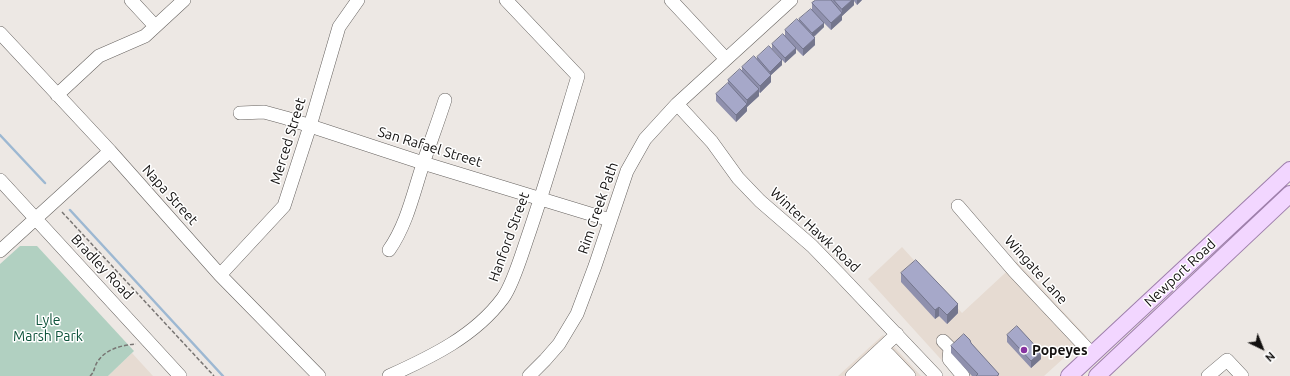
<!DOCTYPE html>
<html>
<head>
<meta charset="utf-8">
<style>
	body { margin:0 }
	#map { position:relative; width:1290px; height:376px; overflow:hidden; background:#ede8e4; font-family:Ubuntu,sans-serif }
	canvas { display:block }
	.north { position:absolute; left:1242px; top:328px; width:40px; height:40px; -webkit-text-stroke:3px #fff; paint-order:stroke; rotate:137deg; font-size:11px; font-weight:700; line-height:16px; text-align:center; color:#12100f }
	.north::after { content:''; display:block; margin:auto; width:14px; height:18px; background:#12100f; clip-path:polygon(50% 0,100% 100%,50% 72%,0 100%) }
</style>
</head>
<body>
<div id="map">
<canvas width="1290" height="376"></canvas>
<div class="north">N</div>
</div>
<script>
const c = document.querySelector('canvas').getContext('2d');
c.lineJoin = 'round';
function fillPath(path, color) {
  c.fillStyle = color;
  c.fill(path, 'evenodd');
}
function stroke(path, color, width, dash) {
  c.strokeStyle = color;
  c.lineWidth = width;
  c.lineCap = dash ? 'butt' : 'round';
  c.setLineDash(dash || []);
  c.stroke(path);
}
function write(font, color, halo, rows, align = 'center') {
  c.font = font + ' Ubuntu,sans-serif';
  c.lineWidth = 3;
  c.setLineDash([]);
  c.textBaseline = 'middle';
  c.strokeStyle = halo;
  c.fillStyle = color;
  for (const [text, x, y, turn = 0] of rows) {
    c.save();
    c.translate(x, y);
    c.rotate((+turn || 0) * Math.PI / 180);
    c.textAlign = isNaN(turn) ? turn : align;
    if (halo) c.strokeText(text, 0, 0);
    c.fillText(text, 0, 0);
    c.restore();
  }
}
fillPath(new Path2D(`
	M 902,247 L 962,313 L 1017,262 L 1087,337 L 1044,376 L 956,376 L 868,279 Z
	M 883,335 L 921,376 L 838,376 Z
	M 132,353 L 153,376 L 108,376 Z`), '#e6dbd2');
fillPath(new Path2D(`
	M 20,246 L 37,246 L 134,351 L 108,376 L 0,376 L 0,264 Z`), '#b1d0c1');
stroke(new Path2D(`
	M 0,135 L 45,183
	M 70,210 L 223,376`), '#9db8d2', 2.5);
const minor = new Path2D(`
	M 131,0 L 155,26
	M 671,0 L 726,59
	M 0,33 L 110,151 L 220,275 L 319,376
	M 57,95 L 99,56 L 145,36 L 184,0
	M 677,104 L 712,142 L 738,178 L 760,201 L 812,246 L 841,276 L 936,376
	M 240,113 L 264,112 L 286,118 L 423,163 L 610,220
	M 0,180 L 180,376
	M 958,206 L 1014,271 L 1093,355
	M 389,250 C 407,224 413,194 423,164 C 430,143 438,122 445,100
	M 0,251 L 110,151
	M 220,275 L 284,206 L 310,126 L 339,27 L 358,0
	M 943,341 L 950,348 L 949,359 L 963,376
	M 389,376 C 431,357 475,336 503,298 C 512,286 521,257 526,242 C 545,187 561,132 578,76 L 506,0
	M 529,376 L 545,360 L 559,344 L 577,314 L 595,266 L 627,171 L 645,139 L 677,104 L 791,0
	M 852,376 L 897,334
	M 866,376 L 867,373 L 888,354 L 909,376
	M 877,376 L 887,367 L 896,376
	M 1208,376 L 1227,360 L 1242,376`);
const major = new Path2D(`
	M 1069,376 L 1290,170
	M 1097,376 L 1290,194`);
stroke(minor, '#676360', 14);
stroke(major, '#9e7fab', 18);
stroke(new Path2D(`
	M 62,212 L 214,376
	M 90,376 C 95,372 94,366 98,361 C 106,349 122,345 136,344`), '#787573', 1.5, [4, 2]);
stroke(minor, '#fff', 13);
stroke(major, '#f2d6ff', 16);
fillPath(new Path2D(`
	M 816,0 L 862,0 L 857,5 L 854,1 L 854,5 L 842,16 L 842,20 L 831,30 L 824,23 L 824,27 L 814,37 L 815,45 L 803,56 L 796,49 L 796,53 L 785,63 L 772,49 L 772,44 L 785,36 L 785,30 L 799,21 L 799,19 L 812,10 L 812,3 Z
	M 757,57 L 782,65 L 771,75 L 771,82 L 760,93 L 759,92 L 759,96 L 747,107 L 747,111 L 736,122 L 716,101 L 716,94 L 728,84 L 728,80 L 742,71 L 742,67 L 757,59 Z
	M 901,273 L 958,313 L 947,324 L 939,316 L 935,319 L 901,282 Z
	M 1007,335 L 1041,359 L 1031,368 L 1007,342 Z
	M 971,343 L 999,376 L 972,376 L 951,353 L 951,346 Z`), '#8f90ad');
fillPath(new Path2D(`
	M 852,0 L 854,0 L 854,5 L 842,16 L 842,20 L 831,30 L 831,23 L 842,13 L 842,9 Z
	M 857,0 L 862,0 L 857,5 Z
	M 824,23 L 824,27 L 812,38 L 812,33 Z
	M 815,38 L 815,45 L 803,56 L 803,49 Z
	M 796,48 L 796,53 L 785,63 L 785,58 Z
	M 782,60 L 782,65 L 771,75 L 771,82 L 760,93 L 760,86 L 770,76 L 770,72 Z
	M 759,89 L 759,96 L 747,107 L 747,111 L 736,122 L 736,115 L 747,104 L 747,100 Z
	M 958,304 L 958,313 L 947,324 L 947,315 Z
	M 939,307 L 939,316 L 935,319 L 935,310 Z
	M 1041,352 L 1041,359 L 1031,368 L 1031,361 Z`), '#74768d');
const building = new Path2D(`
	M 816,0 L 831,0 L 842,13 L 831,23 L 812,3 Z
	M 834,0 L 852,0 L 842,9 Z
	M 811,9 L 824,23 L 812,33 L 799,19 Z
	M 797,19 L 815,38 L 803,49 L 785,30 Z
	M 783,34 L 796,48 L 785,58 L 772,44 Z
	M 769,46 L 782,60 L 770,72 L 757,57 Z
	M 754,56 L 771,75 L 760,86 L 742,67 Z
	M 740,69 L 759,89 L 747,100 L 728,80 Z
	M 728,83 L 747,104 L 736,115 L 716,94 Z
	M 916,260 L 958,304 L 947,315 L 939,307 L 935,310 L 901,273 Z
	M 1017,326 L 1041,352 L 1031,361 L 1007,335 Z
	M 964,334 L 970,340 L 971,343 L 999,374 L 997,376 L 976,376 L 978,374 L 951,346 Z`);
fillPath(building, '#a6a8c9');
stroke(building, '#74768d', 1);
for (const [x, y, r, color] of [
	[1024,350,4,"#8733a1"]
]) {
  const dot = new Path2D();
  dot.arc(x, y, r, 0, 2 * Math.PI);
  c.fillStyle = color;
  c.fill(dot);
  stroke(dot, '#fff', 1.5);
}
write('14px', '#12100f', '#fff', [
	["Merced Street",288,141,-73],
	["San Rafael Street",430,147,17],
	["Napa Street",170,195,48],
	["Rim Creek Path",598,208,-71],
	["Winter Hawk Road",815,230,43],
	["Hanford Street",509,237,-70],
	["Bradley Road",102,267,47],
	["Wingate Lane",1036,270,48],
	["Newport Road",1180,273,-43]
]);
write('14px', '#0d523a', '#fff', [
	["Lyle",48,320],
	["Marsh Park",48,336]
]);
write('bold 14px', '#12100f', '#fff', [
	["Popeyes",1032,350]
], 'left');
</script>
</body>
</html>
